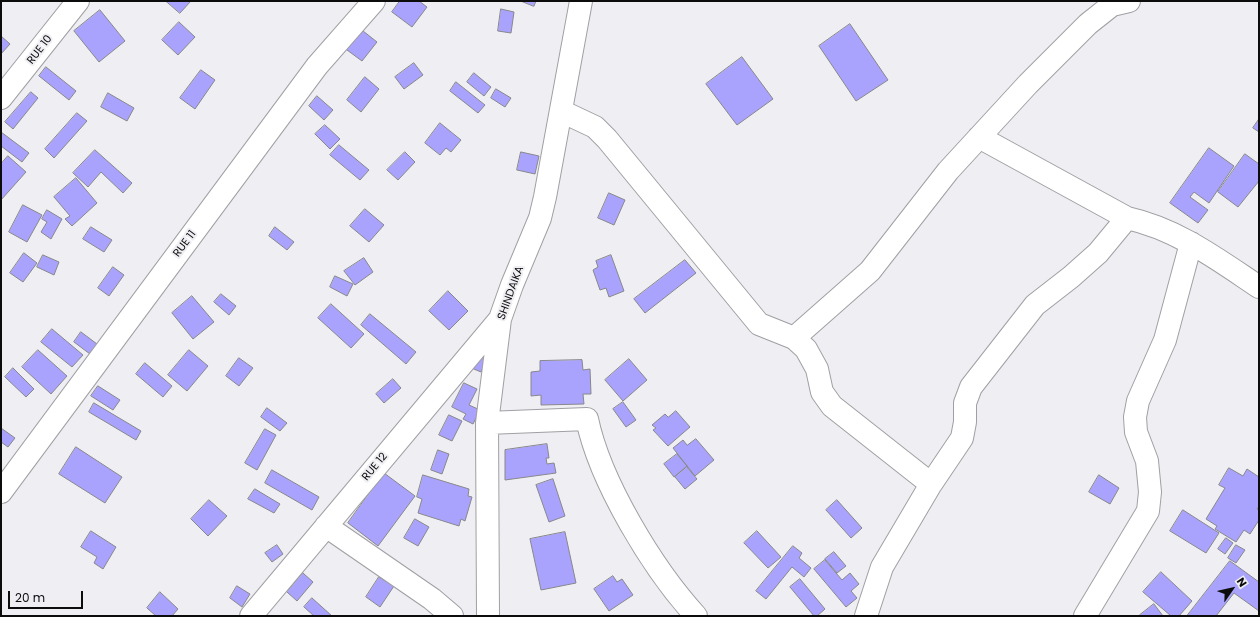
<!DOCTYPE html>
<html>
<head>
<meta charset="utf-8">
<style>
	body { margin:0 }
	#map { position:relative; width:1260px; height:617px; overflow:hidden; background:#efeff3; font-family:Poppins,sans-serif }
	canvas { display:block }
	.frame { position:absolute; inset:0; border:2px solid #0c0c0d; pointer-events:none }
	.north { position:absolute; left:1212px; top:569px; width:40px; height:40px; -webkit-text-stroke:3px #efeff3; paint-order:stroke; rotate:56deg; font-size:11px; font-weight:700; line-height:16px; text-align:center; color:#0c0c0d }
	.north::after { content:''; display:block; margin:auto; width:14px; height:18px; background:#0c0c0d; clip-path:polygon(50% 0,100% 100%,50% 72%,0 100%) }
	.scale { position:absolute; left:8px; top:591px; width:75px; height:18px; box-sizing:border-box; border:2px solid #0c0c0d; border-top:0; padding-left:5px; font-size:12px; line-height:14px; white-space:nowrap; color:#0c0c0d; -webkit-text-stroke:3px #efeff3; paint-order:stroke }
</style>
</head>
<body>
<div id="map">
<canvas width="1260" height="617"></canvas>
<div class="frame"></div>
<div class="north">N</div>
<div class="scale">20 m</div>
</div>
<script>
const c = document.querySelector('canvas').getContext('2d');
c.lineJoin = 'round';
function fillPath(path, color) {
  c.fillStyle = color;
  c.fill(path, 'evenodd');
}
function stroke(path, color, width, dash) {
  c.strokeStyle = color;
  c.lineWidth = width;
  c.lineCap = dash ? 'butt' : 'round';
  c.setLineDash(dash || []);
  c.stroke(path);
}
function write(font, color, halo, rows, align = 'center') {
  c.font = font + ' Poppins,sans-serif';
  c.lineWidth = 4;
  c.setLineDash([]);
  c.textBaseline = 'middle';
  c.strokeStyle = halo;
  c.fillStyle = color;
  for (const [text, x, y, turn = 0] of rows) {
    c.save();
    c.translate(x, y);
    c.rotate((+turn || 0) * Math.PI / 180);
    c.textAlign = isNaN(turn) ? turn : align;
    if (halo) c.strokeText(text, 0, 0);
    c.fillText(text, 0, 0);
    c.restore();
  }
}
const building = new Path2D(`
	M 166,1 L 191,1 L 180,13 Z
	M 400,1 L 419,1 L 427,7 L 412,27 L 392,12 Z
	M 521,1 L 536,1 L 534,6 Z
	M 501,9 L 514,12 L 511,33 L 498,31 Z
	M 100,10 L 125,41 L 99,62 L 74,31 Z
	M 179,22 L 195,37 L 178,55 L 162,40 Z
	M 850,24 L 888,80 L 856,101 L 819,46 Z
	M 358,27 L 377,42 L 362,61 L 343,47 Z
	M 1,36 L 10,44 L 1,54 Z
	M 742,57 L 773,99 L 737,125 L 706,84 Z
	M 414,63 L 423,75 L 404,89 L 395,77 Z
	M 46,67 L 76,91 L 69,100 L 39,76 Z
	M 201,70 L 215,80 L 195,109 L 180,98 Z
	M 474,73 L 491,87 L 484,96 L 467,82 Z
	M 365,77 L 379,89 L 361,112 L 347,100 Z
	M 456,82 L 485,105 L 478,113 L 450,91 Z
	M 496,89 L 511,98 L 505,107 L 491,98 Z
	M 31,92 L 38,98 L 13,129 L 5,122 Z
	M 108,93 L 134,108 L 127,121 L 101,107 Z
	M 317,96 L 333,110 L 324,120 L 309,106 Z
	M 77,113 L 87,121 L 54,158 L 45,149 Z
	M 1259,119 L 1259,132 L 1253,128 Z
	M 440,123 L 461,140 L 451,152 L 446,148 L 440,155 L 425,143 Z
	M 325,125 L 340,139 L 330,149 L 315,134 Z
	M 1,132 L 29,153 L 22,162 L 1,146 Z
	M 339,145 L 369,170 L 360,180 L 330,155 Z
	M 1209,148 L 1234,166 L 1209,203 L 1194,192 L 1190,197 L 1208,210 L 1198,223 L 1170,203 Z
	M 95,150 L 132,183 L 123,193 L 101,172 L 88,187 L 73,173 Z
	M 405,152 L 415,162 L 398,180 L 387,170 Z
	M 521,152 L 539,156 L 535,174 L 517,170 Z
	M 1245,154 L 1259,164 L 1259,181 L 1238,207 L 1218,192 Z
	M 8,156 L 26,172 L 1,200 L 1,164 Z
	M 76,178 L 97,203 L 72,226 L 65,219 L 70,216 L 54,197 Z
	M 609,193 L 625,200 L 614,225 L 598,218 Z
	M 23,205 L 42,215 L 27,242 L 9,232 Z
	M 365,209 L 384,225 L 369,242 L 350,226 Z
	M 47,210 L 62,219 L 51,239 L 41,232 L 47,222 L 42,219 Z
	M 91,227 L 112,240 L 104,252 L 83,239 Z
	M 275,227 L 294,242 L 287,250 L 269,236 Z
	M 24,253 L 37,263 L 23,282 L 10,273 Z
	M 43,255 L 59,262 L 54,275 L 37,267 Z
	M 611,255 L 624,291 L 609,297 L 606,288 L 600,290 L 593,270 L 598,267 L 596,261 Z
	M 364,258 L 373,272 L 355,285 L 344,271 Z
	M 685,260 L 696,273 L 645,313 L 634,299 Z
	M 113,267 L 124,275 L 109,296 L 98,288 Z
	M 335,276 L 353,284 L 347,296 L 330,287 Z
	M 448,291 L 468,311 L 449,330 L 429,311 Z
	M 221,294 L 236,306 L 229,315 L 214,302 Z
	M 192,296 L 214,322 L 193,339 L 172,313 Z
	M 331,304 L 364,334 L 351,348 L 318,318 Z
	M 370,314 L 416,352 L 406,364 L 361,325 Z
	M 52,329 L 83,355 L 72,367 L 41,342 Z
	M 81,332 L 101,347 L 94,357 L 74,342 Z
	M 38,350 L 67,376 L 51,394 L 22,367 Z
	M 189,350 L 208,366 L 187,391 L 168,375 Z
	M 476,352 L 487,358 L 481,372 L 469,367 Z
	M 239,358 L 253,368 L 239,386 L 226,376 Z
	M 629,359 L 647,380 L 623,401 L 605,380 Z
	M 582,360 L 583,370 L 590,369 L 591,394 L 583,394 L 584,404 L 541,405 L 541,395 L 531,396 L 531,372 L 540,371 L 540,361 Z
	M 145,363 L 172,386 L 163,397 L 136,374 Z
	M 13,368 L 34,389 L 26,397 L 5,377 Z
	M 393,379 L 401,388 L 384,403 L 376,394 Z
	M 464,383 L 477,389 L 469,405 L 480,410 L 473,424 L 463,419 L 466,414 L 452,407 Z
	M 98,386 L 120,400 L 113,410 L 91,396 Z
	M 623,402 L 636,420 L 626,427 L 613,409 Z
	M 94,403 L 141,431 L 136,440 L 89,412 Z
	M 267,408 L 287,423 L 280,431 L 261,417 Z
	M 676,411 L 690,427 L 668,446 L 653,430 L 656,428 L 652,425 L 665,414 L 668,417 Z
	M 449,415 L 462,421 L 452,441 L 439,435 Z
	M 1,428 L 15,438 L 8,447 L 1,442 Z
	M 265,429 L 276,435 L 257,470 L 245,463 Z
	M 696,439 L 714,460 L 695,476 L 673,448 L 683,440 L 687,445 Z
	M 547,444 L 549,458 L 546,458 L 547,464 L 554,463 L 556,473 L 505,480 L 505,450 Z
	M 76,447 L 122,477 L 105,503 L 59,474 Z
	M 438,450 L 449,454 L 442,474 L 431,470 Z
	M 677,454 L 687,466 L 674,477 L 664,464 Z
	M 687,467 L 697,479 L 685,489 L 675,477 Z
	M 1229,468 L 1243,476 L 1247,469 L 1259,477 L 1259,506 L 1257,509 L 1259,510 L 1259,520 L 1250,534 L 1244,530 L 1236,542 L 1215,529 L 1217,526 L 1206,519 L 1225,488 L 1219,485 Z
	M 272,470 L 319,497 L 312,510 L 265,483 Z
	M 384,473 L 415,496 L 378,546 L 348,523 Z
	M 423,475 L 469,489 L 468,496 L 472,497 L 465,521 L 461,519 L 459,526 L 418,513 L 422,499 L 417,497 Z
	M 1099,475 L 1119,488 L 1110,504 L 1089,492 Z
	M 553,479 L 565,516 L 549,522 L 536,485 Z
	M 255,489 L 280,504 L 274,513 L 248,499 Z
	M 209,500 L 227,516 L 208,536 L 191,519 Z
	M 837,500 L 862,528 L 851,538 L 826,510 Z
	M 1183,510 L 1219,533 L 1206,553 L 1170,531 Z
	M 415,519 L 429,527 L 418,546 L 404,538 Z
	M 91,531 L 116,547 L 103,569 L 94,563 L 97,557 L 81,547 Z
	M 757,531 L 781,557 L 768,568 L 744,543 Z
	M 565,532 L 576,583 L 541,590 L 530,539 Z
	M 1226,538 L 1233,543 L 1225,554 L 1218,549 Z
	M 277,545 L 283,554 L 272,562 L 265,553 Z
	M 1236,545 L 1245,550 L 1236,563 L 1228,558 Z
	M 793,546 L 802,553 L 799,558 L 811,568 L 804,577 L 792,567 L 766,599 L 756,591 Z
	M 834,552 L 846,566 L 837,573 L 825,559 Z
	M 825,560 L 842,580 L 850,573 L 859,584 L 851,591 L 857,598 L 846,607 L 814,569 Z
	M 1230,561 L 1259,582 L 1259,611 L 1234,593 L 1216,616 L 1187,616 Z
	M 1161,572 L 1192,601 L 1179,616 L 1171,616 L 1143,592 Z
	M 303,573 L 313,582 L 297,601 L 287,592 Z
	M 613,576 L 617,582 L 622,579 L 633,595 L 609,611 L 594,589 Z
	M 379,577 L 394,586 L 380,607 L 366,597 Z
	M 800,579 L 825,609 L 817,616 L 814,616 L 790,587 Z
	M 237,586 L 250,594 L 242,607 L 230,598 Z
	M 160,592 L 178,609 L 172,616 L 156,616 L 147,608 Z
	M 312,598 L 332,616 L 314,616 L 304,607 Z
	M 1154,604 L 1163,616 L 1141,616 L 1140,615 Z`);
fillPath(building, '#a9a3fe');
stroke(building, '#87878b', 1);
const street = new Path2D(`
	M 1,98 L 78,1
	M 561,111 L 595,127 L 607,139 L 759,324 L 794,338 L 806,349 L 817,369 L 822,392 L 832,406 L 931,484
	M 979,137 L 1127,218 C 1177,229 1217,259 1259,287
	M 794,338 L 870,271 L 948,171 L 1028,84 L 1088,24 L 1112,5 L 1129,1
	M 487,423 L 587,419 C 600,482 653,569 696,616
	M 1,492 L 317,66 L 374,1
	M 326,526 L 432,599 L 452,616
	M 251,616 L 500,319
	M 488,616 L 487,423 L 500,319 L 512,285 L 540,218 L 545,197 L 581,1
	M 866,616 L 882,567 L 931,484 L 962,438 L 965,422 L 965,403 L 971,387 L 1035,305 L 1071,277 L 1098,253 L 1127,218
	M 1085,616 L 1148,511 L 1150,492 L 1147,461 L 1136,432 L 1135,417 L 1138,401 L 1165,340 L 1191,243`);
stroke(street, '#a0a0a4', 24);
stroke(street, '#fff', 22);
write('11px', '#0c0c0d', '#efeff3', [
	["RUE 10",40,50,-52],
	["RUE 11",185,244,-53],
	["SHINDAIKA",511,293,-70],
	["RUE 12",375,467,-50]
]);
</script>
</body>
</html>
